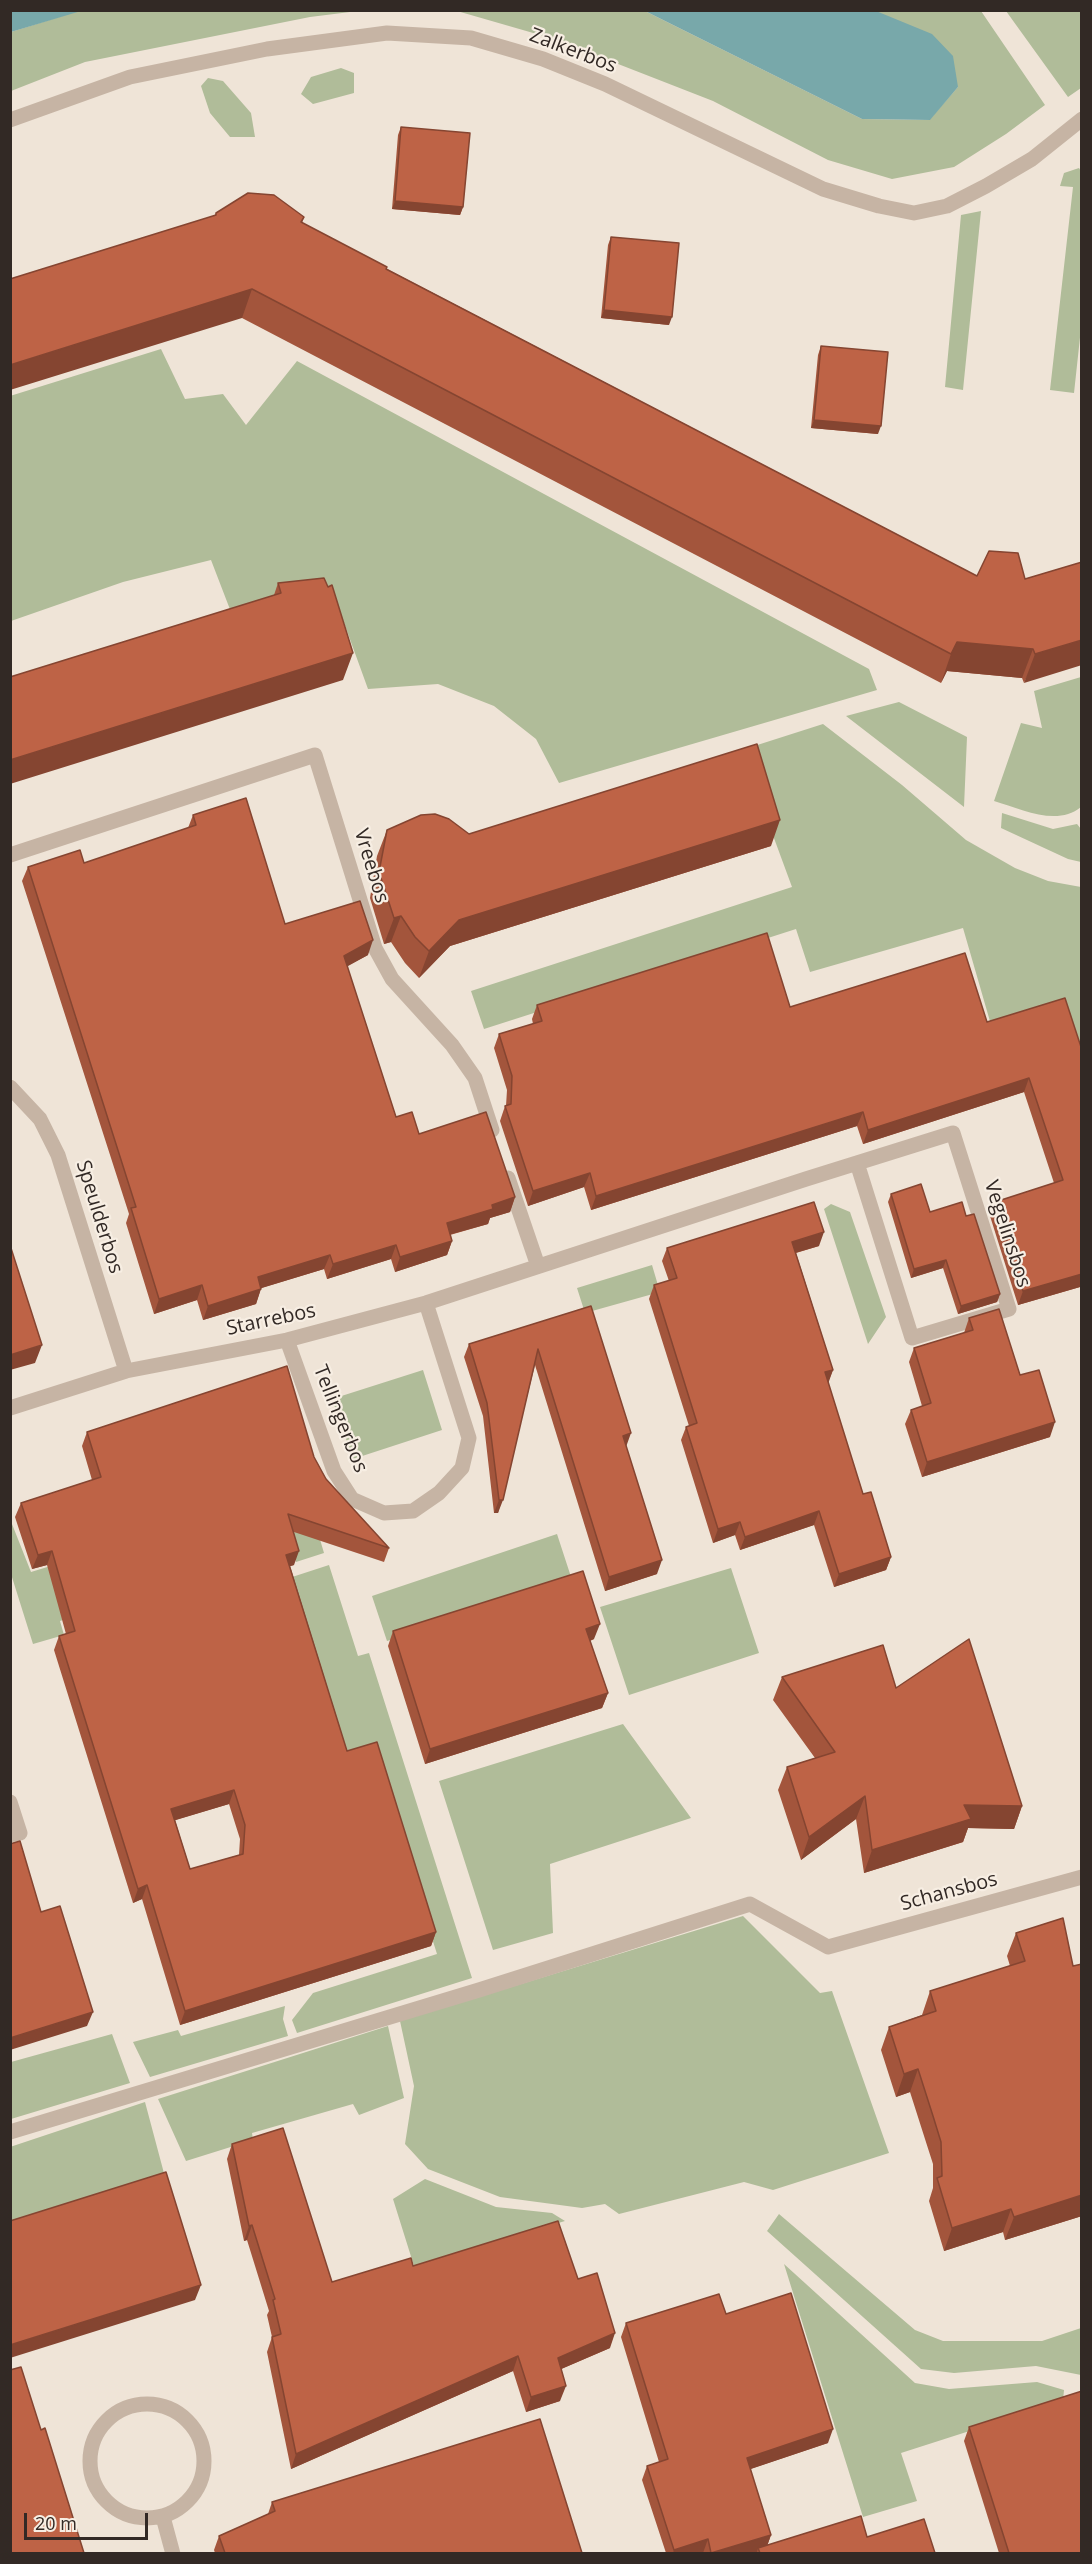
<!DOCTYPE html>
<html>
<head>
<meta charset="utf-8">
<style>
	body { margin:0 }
	#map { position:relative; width:1092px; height:2564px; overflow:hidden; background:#efe4d7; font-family:"Open Sans",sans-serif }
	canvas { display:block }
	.frame { position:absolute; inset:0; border:12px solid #322925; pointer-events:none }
	.scale { position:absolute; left:24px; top:2513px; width:124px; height:27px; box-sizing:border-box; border:3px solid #322925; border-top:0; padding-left:8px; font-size:18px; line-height:21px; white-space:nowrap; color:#322925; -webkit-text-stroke:4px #f7eee3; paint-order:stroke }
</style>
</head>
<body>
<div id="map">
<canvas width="1092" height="2564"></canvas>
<div class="frame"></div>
<div class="scale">20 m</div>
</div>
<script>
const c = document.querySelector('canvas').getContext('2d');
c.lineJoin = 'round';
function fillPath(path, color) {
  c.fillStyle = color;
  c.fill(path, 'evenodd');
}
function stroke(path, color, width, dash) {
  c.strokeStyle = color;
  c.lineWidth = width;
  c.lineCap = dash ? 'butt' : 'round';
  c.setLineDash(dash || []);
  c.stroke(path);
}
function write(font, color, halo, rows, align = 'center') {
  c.font = font + ' "Open Sans",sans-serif';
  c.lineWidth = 4.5;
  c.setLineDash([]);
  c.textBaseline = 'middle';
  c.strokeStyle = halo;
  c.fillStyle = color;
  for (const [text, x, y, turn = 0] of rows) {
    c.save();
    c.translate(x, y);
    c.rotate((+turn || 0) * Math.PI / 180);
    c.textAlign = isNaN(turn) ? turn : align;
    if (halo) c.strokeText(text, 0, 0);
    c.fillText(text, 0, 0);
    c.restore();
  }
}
fillPath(new Path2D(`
	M 81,10 L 358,10 L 358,11 L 310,17 L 85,62 L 11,91 L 11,32 Z
	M 457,11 L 645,11 L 862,119 L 929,120 L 958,87 L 876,11 L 981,11 L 1045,105 L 1006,134 L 954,167 L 892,179 L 828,160 L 713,101 L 554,39 Z
	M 1006,11 L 1081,11 L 1081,88 L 1068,97 Z
	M 341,68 L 354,73 L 354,93 L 313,104 L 301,94 L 311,77 Z
	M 208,78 L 223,81 L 251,113 L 255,137 L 230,137 L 210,113 L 201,86 Z
	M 1079,168 L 1082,173 L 1082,319 L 1074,393 L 1050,390 L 1073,187 L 1060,186 L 1064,173 Z
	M 981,211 L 963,390 L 945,387 L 961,215 Z
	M 161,349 L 185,399 L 223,394 L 246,425 L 297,361 L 869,669 L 877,690 L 559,783 L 536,739 L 494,706 L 438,684 L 368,689 L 335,598 L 236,625 L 211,560 L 123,582 L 11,621 L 10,396 Z
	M 1081,677 L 1081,807 C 1057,827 1021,809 994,801 L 1021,723 L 1042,728 L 1034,691 Z
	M 899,702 L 967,737 L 964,807 L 846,716 Z
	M 823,724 L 902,785 L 966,840 L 1015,868 L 1048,881 L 1081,887 L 1081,1051 L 998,1049 L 963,928 L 810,972 L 796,929 L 484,1029 L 471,991 L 792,887 L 771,830 L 501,827 Z
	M 1002,813 L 1053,829 L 1077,824 L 1081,829 L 1081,862 L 1068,859 L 1001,828 Z
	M 831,1204 L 850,1212 L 886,1317 L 868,1344 L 824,1209 Z
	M 652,1265 L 660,1292 L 585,1313 L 577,1288 Z
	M 423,1370 L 442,1430 L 353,1459 L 332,1399 Z
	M 282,1495 L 319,1536 L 324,1553 L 296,1562 L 291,1548 L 60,1621 L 64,1635 L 33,1644 L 11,1574 L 10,1519 L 31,1572 Z
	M 557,1534 L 573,1583 L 387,1641 L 372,1596 Z
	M 329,1565 L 358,1656 L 369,1653 L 472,1978 L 297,2033 L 292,2020 L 313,1993 L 437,1954 L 374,1755 L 344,1761 L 286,1579 Z
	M 731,1568 L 759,1653 L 629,1695 L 600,1607 Z
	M 623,1724 L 691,1818 L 550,1864 L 553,1933 L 493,1950 L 439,1781 Z
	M 743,1916 L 820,1993 L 832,1991 L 889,2153 L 773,2190 L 744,2182 L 619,2214 L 605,2204 L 582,2208 L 500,2197 L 428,2169 L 405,2144 L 414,2086 L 400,2021 Z
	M 285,2006 L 283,2019 L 288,2036 L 150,2077 L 133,2042 L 178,2030 L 181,2036 Z
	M 388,2026 L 404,2098 L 359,2115 L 353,2104 L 252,2133 L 253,2140 L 186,2161 L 158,2099 Z
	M 112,2034 L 130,2083 L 11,2119 L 11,2062 Z
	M 145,2102 L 165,2177 L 11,2224 L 10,2147 Z
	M 425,2179 L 496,2207 L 552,2213 L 565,2221 L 414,2266 L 393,2199 Z
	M 779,2214 L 915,2330 L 943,2341 L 1042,2341 L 1081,2328 L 1081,2375 L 1036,2366 L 954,2373 L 921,2369 L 767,2231 Z
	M 784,2264 L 915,2383 L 949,2389 L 1037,2382 L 1064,2390 L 1063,2401 L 901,2453 L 917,2501 L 863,2517 Z`), '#b0bc99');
fillPath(new Path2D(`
	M 11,10 L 81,10 L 81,11 L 11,32 Z
	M 645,11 L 876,11 L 932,34 L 953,56 L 958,87 L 930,120 L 862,119 Z`), '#78a8aa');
stroke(new Path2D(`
	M 10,2132 L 479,1990 L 750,1904 L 828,1947 L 1082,1877`), '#c6b4a4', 15);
stroke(new Path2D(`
	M 10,120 L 130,77 L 267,49 L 387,33 L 471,38 L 543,59 L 605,84 L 823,189 L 879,206 L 914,213 L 947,206 L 986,186 L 1032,159 L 1082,119
	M 10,855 L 315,755 L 375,948 L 392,979 L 452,1045 L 475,1078 L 492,1130
	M 10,1087 L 40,1119 L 58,1155 L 126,1371
	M 508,1178 L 538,1266
	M 287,1340 L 334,1471 L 352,1499 L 384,1513 L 413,1511 L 439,1493 L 462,1468 L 469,1438 L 426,1303
	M 10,1408 L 126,1371 L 287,1340 L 426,1303 L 806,1179 L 953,1133 L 1009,1309 L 912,1338 L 857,1163
	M 10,1802 L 20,1833 L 10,1835
	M90 2461a57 57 0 1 1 114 0a57 57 0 1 1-114 0Z
	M 163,2517 L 173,2554`), '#c6b4a4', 15);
fillPath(new Path2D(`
	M 401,127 L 463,207 L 460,215 L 392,209 L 398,135 Z
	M 216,213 L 304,217 L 302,223 L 387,269 L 977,576 L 1025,579 L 1082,562 L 1024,683 L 1022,678 L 947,671 L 941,683 L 242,318 L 215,215 Z
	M 611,237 L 669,325 L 601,318 L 608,245 Z
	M 821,346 L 878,434 L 811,428 L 818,355 Z
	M 278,583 L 343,680 L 274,595 Z
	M 193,815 L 285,924 L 368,955 L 347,966 L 396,1117 L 419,1134 L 515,1197 L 510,1212 L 490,1218 L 488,1224 L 450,1235 L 452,1241 L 447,1255 L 395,1272 L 391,1259 L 327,1279 L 324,1269 L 261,1288 L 256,1304 L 203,1320 L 197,1300 L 154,1314 L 126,1223 L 129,1214 L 22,881 L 28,867 L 84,863 L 188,828 Z
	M 387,830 L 469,834 L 771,846 L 450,946 L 419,978 L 405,963 L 391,942 L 384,944 L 370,898 L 377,856 Z
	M 537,1005 L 790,1007 L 987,1022 L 1082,1050 L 1082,1292 L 1080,1287 L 1018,1305 L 990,1216 L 995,1202 L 1054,1183 L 1024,1092 L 863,1144 L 857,1126 L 591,1210 L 584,1187 L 528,1206 L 500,1121 L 505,1106 L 506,1106 L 507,1090 L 494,1048 L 499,1034 L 533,1024 L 532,1019 Z
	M 891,1194 L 930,1212 L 966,1216 L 1000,1294 L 997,1302 L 958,1314 L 943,1268 L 911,1278 L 888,1202 Z
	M 819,1246 L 796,1253 L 833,1370 L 828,1382 L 863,1494 L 891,1557 L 886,1570 L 834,1587 L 814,1525 L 740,1550 L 735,1535 L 713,1543 L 681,1440 L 686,1427 L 689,1426 L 649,1299 L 654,1285 L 669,1281 L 662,1261 L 667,1248 Z
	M 591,1306 L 657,1574 L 605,1591 L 535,1365 L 498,1513 L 494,1513 L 483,1416 L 464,1357 L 469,1344 Z
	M 969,1318 L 1020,1375 L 1050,1437 L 922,1477 L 905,1424 L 911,1410 L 922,1406 L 909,1362 L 914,1348 L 964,1333 Z
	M 87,1432 L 314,1457 L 326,1479 L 389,1548 L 384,1562 L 294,1532 L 294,1565 L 290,1566 L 347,1751 L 436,1932 L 431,1946 L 180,2025 L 142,1899 L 133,1903 L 54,1650 L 59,1636 L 66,1634 L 47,1565 L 32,1569 L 15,1517 L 21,1503 L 92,1480 L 82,1446 ZM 229,1804 L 240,1839 L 239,1855 L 190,1869 L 175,1820 Z
	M 393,1631 L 594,1639 L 590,1641 L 608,1693 L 602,1708 L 425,1764 L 388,1646 Z
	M 782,1677 L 896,1688 L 1022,1806 L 1014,1829 L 968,1828 L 963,1842 L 864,1873 L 856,1819 L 801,1860 L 778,1790 L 787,1767 L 815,1758 L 773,1700 Z
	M 1063,1918 L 1082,2216 L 1005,2240 L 1003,2232 L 944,2251 L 929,2201 L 933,2188 L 933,2164 L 925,2139 L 910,2092 L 896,2097 L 881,2050 L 889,2027 L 922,2015 L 930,1991 L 1010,1966 L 1007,1956 L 1016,1933 Z
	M 232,2144 L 332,2282 L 413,2266 L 578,2279 L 610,2348 L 561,2369 L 560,2401 L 526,2412 L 513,2371 L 291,2469 L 267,2352 L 272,2337 L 267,2315 L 269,2311 L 247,2240 L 244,2241 L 227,2159 Z
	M 726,2314 L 828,2443 L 750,2469 L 771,2535 L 767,2546 L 867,2537 L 935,2553 L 756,2553 L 757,2552 L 751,2553 L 666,2553 L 642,2480 L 647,2466 L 659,2462 L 621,2337 L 626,2323 Z
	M 969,2427 L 1082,2553 L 999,2553 L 964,2441 Z
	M 272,2502 L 582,2553 L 215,2553 L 214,2550 L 219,2536 L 268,2514 Z`), '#a3553c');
fillPath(new Path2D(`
	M 395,201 L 463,207 L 460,215 L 392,209 Z
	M 252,289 L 242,318 L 10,390 L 10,365 Z
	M 604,310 L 672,317 L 669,325 L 601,318 Z
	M 814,420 L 881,426 L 878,434 L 811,428 Z
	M 1082,640 L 1082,665 L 1024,683 L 1035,654 Z
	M 957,642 L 1033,649 L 1022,678 L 947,671 L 941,683 L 951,654 Z
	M 353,653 L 343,680 L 10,784 L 10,760 Z
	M 780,820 L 771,846 L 450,946 L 419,978 L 429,951 L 459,920 Z
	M 401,916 L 391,942 L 384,944 L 394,918 Z
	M 373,940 L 368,955 L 339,971 L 344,956 Z
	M 1029,1078 L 1024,1092 L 863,1144 L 868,1130 Z
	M 863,1112 L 857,1126 L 591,1210 L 596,1196 Z
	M 590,1173 L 584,1187 L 528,1206 L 533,1191 Z
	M 515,1197 L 510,1212 L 490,1218 L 488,1224 L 441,1237 L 447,1223 L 492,1205 Z
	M 824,1232 L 819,1246 L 788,1255 L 792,1242 Z
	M 452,1241 L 447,1255 L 395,1272 L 400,1257 Z
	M 396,1245 L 391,1259 L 327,1279 L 333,1264 Z
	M 330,1255 L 324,1269 L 252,1291 L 258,1277 Z
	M 946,1260 L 943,1268 L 911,1278 L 914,1269 Z
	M 1082,1274 L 1082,1282 L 1080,1287 L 1018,1305 L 1023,1291 Z
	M 202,1285 L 197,1300 L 154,1314 L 159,1299 Z
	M 261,1289 L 256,1304 L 203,1320 L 208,1306 Z
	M 1000,1294 L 997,1302 L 958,1314 L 961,1306 Z
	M 42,1345 L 35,1363 L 10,1370 L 10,1355 Z
	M 833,1370 L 828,1384 L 825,1372 Z
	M 1055,1422 L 1050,1437 L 922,1477 L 927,1462 Z
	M 631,1433 L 626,1447 L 623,1436 Z
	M 499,1500 L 503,1500 L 498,1513 L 494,1513 Z
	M 819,1511 L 814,1525 L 740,1550 L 745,1537 Z
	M 740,1522 L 735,1535 L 713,1543 L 718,1529 Z
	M 52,1551 L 47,1565 L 32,1569 L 38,1555 Z
	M 299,1551 L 294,1565 L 281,1569 L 286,1555 Z
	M 891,1557 L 886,1570 L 834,1587 L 839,1574 Z
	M 662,1560 L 657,1574 L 605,1591 L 609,1577 Z
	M 600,1624 L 594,1639 L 581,1644 L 586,1629 Z
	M 608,1693 L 602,1708 L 425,1764 L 430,1749 Z
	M 234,1790 L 229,1804 L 166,1823 L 171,1809 Z
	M 865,1796 L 856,1819 L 801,1860 L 809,1837 Z
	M 964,1805 L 1022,1806 L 1014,1829 L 968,1828 L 963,1842 L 864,1873 L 872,1850 Z
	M 147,1885 L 142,1899 L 133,1903 L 138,1889 Z
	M 436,1932 L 431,1946 L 180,2025 L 185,2011 Z
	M 93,2012 L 87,2026 L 10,2050 L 10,2038 Z
	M 918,2069 L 910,2092 L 896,2097 L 904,2074 Z
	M 1082,2195 L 1082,2216 L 1005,2240 L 1014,2217 Z
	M 1011,2209 L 1003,2232 L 944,2251 L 952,2228 Z
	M 252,2225 L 247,2240 L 244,2241 L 249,2226 Z
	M 201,2285 L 195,2300 L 10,2358 L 10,2345 Z
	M 615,2333 L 610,2348 L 552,2373 L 558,2358 Z
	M 518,2356 L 513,2371 L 291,2469 L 296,2454 Z
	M 566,2386 L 560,2401 L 526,2412 L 531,2397 Z
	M 833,2429 L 828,2443 L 742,2472 L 747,2458 Z
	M 771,2535 L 766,2549 L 758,2548 L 757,2552 L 751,2553 L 711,2553 Z
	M 708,2539 L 703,2553 L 673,2553 L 674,2550 Z`), '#854531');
const building = new Path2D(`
	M 401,127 L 470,133 L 463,207 L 395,201 Z
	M 248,193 L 274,195 L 304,217 L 301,222 L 387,267 L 386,269 L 977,576 L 989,551 L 1018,553 L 1025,579 L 1082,562 L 1082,640 L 1035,654 L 1033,649 L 957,642 L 951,654 L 252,289 L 10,365 L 10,279 L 216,215 L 216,213 Z
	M 611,237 L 679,243 L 672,317 L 604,310 Z
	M 821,346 L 888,352 L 881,426 L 814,420 Z
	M 324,578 L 328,587 L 332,585 L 353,653 L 10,760 L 10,677 L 281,593 L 278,583 Z
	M 757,744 L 780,820 L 459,920 L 429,951 L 415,937 L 401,916 L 394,918 L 379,872 L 387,830 L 421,815 L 435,814 L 449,819 L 469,834 Z
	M 246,798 L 285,924 L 360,901 L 373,940 L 344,956 L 396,1117 L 412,1112 L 419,1134 L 486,1112 L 515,1197 L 492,1205 L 493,1209 L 447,1223 L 452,1241 L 400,1257 L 396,1245 L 333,1264 L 330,1255 L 258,1277 L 261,1289 L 208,1306 L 202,1285 L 159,1299 L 131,1208 L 136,1207 L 28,867 L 80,850 L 84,863 L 196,825 L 193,815 Z
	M 767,933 L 790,1007 L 965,953 L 987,1022 L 1065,998 L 1082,1050 L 1082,1274 L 1023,1291 L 995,1202 L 1063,1180 L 1029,1078 L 868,1130 L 863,1112 L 596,1196 L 590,1173 L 533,1191 L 505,1106 L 511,1104 L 512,1076 L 499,1034 L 542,1021 L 537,1005 Z
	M 921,1184 L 930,1212 L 962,1202 L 966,1216 L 974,1214 L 1000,1294 L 961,1306 L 946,1260 L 914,1269 L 891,1194 Z
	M 814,1202 L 824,1232 L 792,1242 L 833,1370 L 825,1372 L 863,1494 L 871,1492 L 891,1557 L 839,1574 L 819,1511 L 745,1537 L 740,1522 L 718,1529 L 686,1427 L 697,1423 L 654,1285 L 677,1278 L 667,1248 Z
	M 10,1245 L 42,1345 L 10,1355 Z
	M 591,1306 L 631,1433 L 623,1436 L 662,1560 L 609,1577 L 538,1349 L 503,1500 L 499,1500 L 487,1403 L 469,1344 Z
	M 999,1309 L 1020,1375 L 1039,1370 L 1055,1422 L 927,1462 L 911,1410 L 931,1403 L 914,1348 L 973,1330 L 969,1318 Z
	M 287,1366 L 314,1457 L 326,1479 L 389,1548 L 288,1514 L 299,1551 L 286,1555 L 347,1751 L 377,1742 L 436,1932 L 185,2011 L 147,1885 L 138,1889 L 59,1636 L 75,1631 L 52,1551 L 38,1555 L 21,1503 L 101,1477 L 87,1432 ZM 234,1790 L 245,1825 L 243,1854 L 190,1869 L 171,1809 Z
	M 583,1571 L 600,1624 L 586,1629 L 608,1693 L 430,1749 L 393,1631 Z
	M 969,1639 L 1022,1806 L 964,1805 L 971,1819 L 872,1850 L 865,1796 L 809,1837 L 787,1767 L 835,1752 L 782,1677 L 883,1645 L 896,1688 Z
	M 20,1841 L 41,1912 L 60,1906 L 93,2012 L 10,2038 L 10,1844 Z
	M 1063,1918 L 1073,1966 L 1082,1964 L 1082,2195 L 1014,2217 L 1011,2209 L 952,2228 L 937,2178 L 942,2176 L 941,2142 L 933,2116 L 918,2069 L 904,2074 L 889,2027 L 936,2011 L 930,1991 L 1025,1961 L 1016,1933 Z
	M 283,2128 L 332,2282 L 411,2258 L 413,2266 L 558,2221 L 578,2279 L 597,2273 L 615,2333 L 558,2358 L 566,2386 L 531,2397 L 518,2356 L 296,2454 L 272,2337 L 281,2334 L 273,2300 L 275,2299 L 252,2225 L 249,2226 L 232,2144 Z
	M 166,2172 L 201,2285 L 10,2345 L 10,2221 Z
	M 791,2293 L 833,2429 L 747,2458 L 771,2535 L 711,2553 L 708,2539 L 674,2550 L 647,2466 L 668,2459 L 626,2323 L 719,2294 L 726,2314 Z
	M 21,2367 L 41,2430 L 45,2428 L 84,2553 L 10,2553 L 10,2370 Z
	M 1082,2391 L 1082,2553 L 1009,2553 L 969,2427 Z
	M 540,2419 L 582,2553 L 225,2553 L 219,2536 L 275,2511 L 272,2502 Z
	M 861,2516 L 867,2537 L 924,2519 L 935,2553 L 760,2553 L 758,2548 Z`);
fillPath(building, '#be6346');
stroke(building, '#854531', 1.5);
write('20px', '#322925', '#f7eee3', [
	["Zalkerbos",573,51,21],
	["Vreebos",371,866,73],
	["Speulderbos",99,1217,73],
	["Vegelinsbos",1007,1234,72],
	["Starrebos",271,1320,-12],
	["Tellingerbos",340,1419,68],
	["Schansbos",949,1892,-15]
]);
</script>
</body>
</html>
